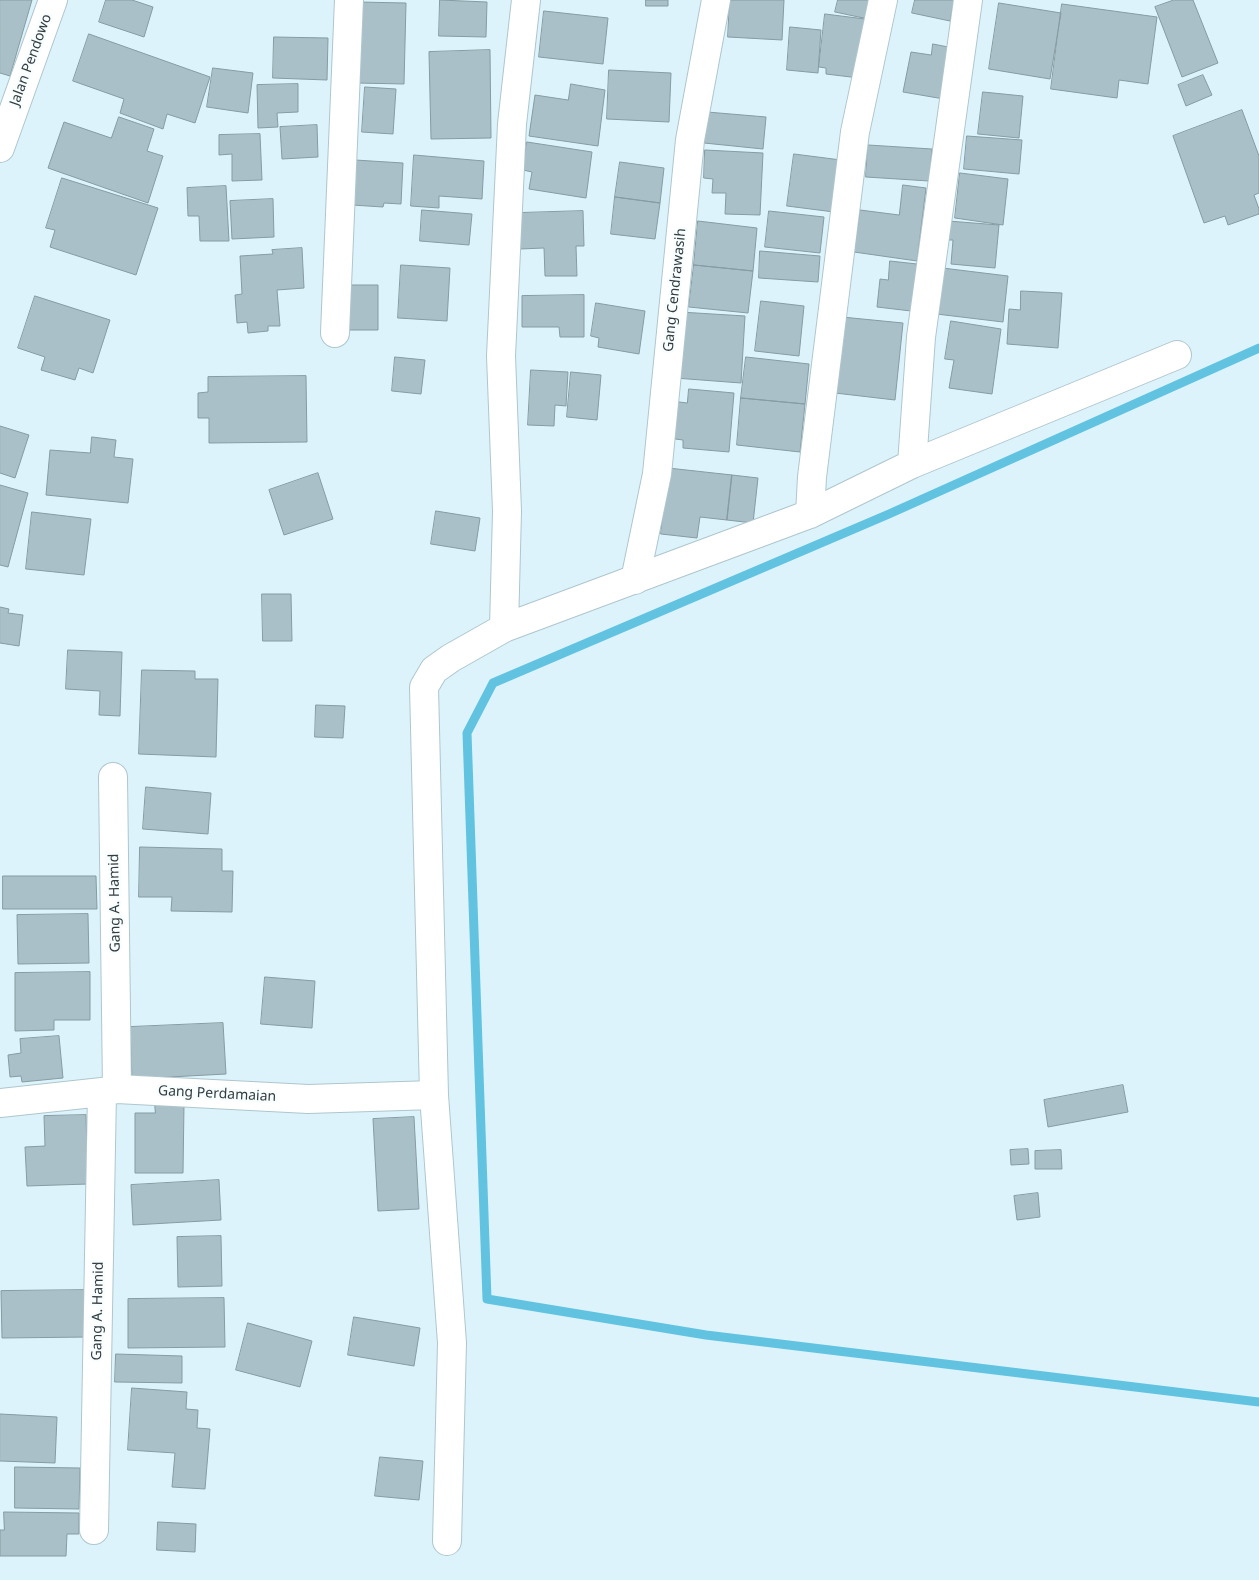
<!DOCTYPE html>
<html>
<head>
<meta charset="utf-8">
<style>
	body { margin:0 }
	canvas { display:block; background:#dcf3fb }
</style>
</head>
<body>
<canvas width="1259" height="1580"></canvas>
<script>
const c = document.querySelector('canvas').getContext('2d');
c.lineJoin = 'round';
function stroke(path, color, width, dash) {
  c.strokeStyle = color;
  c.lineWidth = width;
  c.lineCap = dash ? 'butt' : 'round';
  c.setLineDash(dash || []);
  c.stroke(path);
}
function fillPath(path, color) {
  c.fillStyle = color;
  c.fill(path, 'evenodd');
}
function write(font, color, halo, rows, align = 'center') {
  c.font = font + ' "Noto Sans",sans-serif';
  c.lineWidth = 5;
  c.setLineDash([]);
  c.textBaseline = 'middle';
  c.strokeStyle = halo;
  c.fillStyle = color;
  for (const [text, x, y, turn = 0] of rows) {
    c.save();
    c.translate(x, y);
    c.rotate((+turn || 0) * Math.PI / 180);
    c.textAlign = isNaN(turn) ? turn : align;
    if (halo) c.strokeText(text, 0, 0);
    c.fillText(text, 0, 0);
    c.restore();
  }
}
stroke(new Path2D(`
	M 1259,348 L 889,514 L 493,683 L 467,733 L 487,1299 L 706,1335 L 1259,1402`), '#62c3e1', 9);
const building = new Path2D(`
	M 0,0 L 32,0 L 10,76 L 0,73 Z
	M 106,0 L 132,0 L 153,7 L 144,37 L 99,22 Z
	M 440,0 L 487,2 L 486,37 L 439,36 Z
	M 646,0 L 668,0 L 668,6 L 646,6 Z
	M 730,0 L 784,0 L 782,40 L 728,37 Z
	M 838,0 L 871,0 L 868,19 L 835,12 Z
	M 915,0 L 954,0 L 950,21 L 912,13 Z
	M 1174,0 L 1193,0 L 1218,63 L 1182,77 L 1155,7 Z
	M 358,2 L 406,3 L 404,84 L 356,83 Z
	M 999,3 L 1061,13 L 1050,79 L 989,69 Z
	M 1062,4 L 1157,17 L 1148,84 L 1119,80 L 1117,98 L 1051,89 Z
	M 544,11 L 608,18 L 603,64 L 539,57 Z
	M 825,14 L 865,19 L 859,78 L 826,74 L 826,68 L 819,67 Z
	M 790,27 L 821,30 L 818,73 L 787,70 Z
	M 89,34 L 210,77 L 195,123 L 167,114 L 163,129 L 120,113 L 124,99 L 73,81 Z
	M 274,37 L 328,38 L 327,80 L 273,78 Z
	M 933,44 L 953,48 L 944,99 L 903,92 L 911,52 L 931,55 Z
	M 490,50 L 491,138 L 431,139 L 429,52 Z
	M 213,68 L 253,73 L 248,113 L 207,107 Z
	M 609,70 L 671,73 L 669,122 L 607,119 Z
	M 1203,75 L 1212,95 L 1186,106 L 1178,85 Z
	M 298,84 L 298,112 L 277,113 L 278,127 L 258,128 L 257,85 Z
	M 571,84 L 605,90 L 598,146 L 529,136 L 535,95 L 568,100 Z
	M 365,87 L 396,89 L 393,134 L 362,132 Z
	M 983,92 L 1023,96 L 1019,138 L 978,134 Z
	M 1242,110 L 1259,156 L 1259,193 L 1254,195 L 1259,209 L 1259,214 L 1228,225 L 1225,216 L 1204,223 L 1173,136 Z
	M 707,112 L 766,117 L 763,149 L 704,143 Z
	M 119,117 L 154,129 L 147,151 L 163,156 L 148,203 L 48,168 L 64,122 L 111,138 Z
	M 317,125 L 318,157 L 282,159 L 280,127 Z
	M 260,134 L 262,180 L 232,181 L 232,154 L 219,155 L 219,135 Z
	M 967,136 L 1022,140 L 1019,174 L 964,169 Z
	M 527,142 L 592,152 L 586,198 L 529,189 L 532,172 L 523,170 Z
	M 868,145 L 932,149 L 929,181 L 866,177 Z
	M 705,150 L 763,153 L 760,215 L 725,214 L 726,193 L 712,193 L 713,179 L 704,178 Z
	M 794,154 L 841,160 L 834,212 L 787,206 Z
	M 414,155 L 484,161 L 482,199 L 439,196 L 439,208 L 411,206 Z
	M 355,160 L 403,163 L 401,204 L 384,203 L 383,207 L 352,205 Z
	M 620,162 L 664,168 L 660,203 L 615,197 Z
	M 960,173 L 1008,179 L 1003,225 L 955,218 Z
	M 62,178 L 158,208 L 136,275 L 50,247 L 55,230 L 46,228 Z
	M 903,185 L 926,188 L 917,261 L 854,252 L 860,210 L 899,215 Z
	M 226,186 L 229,241 L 200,241 L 199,216 L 188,216 L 187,188 Z
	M 615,197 L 660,203 L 655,239 L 611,234 Z
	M 273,199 L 274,237 L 232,239 L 230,201 Z
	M 422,210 L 472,214 L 469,245 L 420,241 Z
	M 583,211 L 584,246 L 576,246 L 577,276 L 545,276 L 544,248 L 520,249 L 519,213 Z
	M 769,211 L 824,217 L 820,253 L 765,247 Z
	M 698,221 L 757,228 L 753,271 L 694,265 Z
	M 948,221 L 999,225 L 995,268 L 951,264 L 953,240 L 946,240 Z
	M 302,248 L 304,288 L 277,290 L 280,326 L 268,326 L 268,331 L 248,333 L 247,322 L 237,323 L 235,295 L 242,294 L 240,256 L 273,254 L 272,250 Z
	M 760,251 L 820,256 L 818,282 L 759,278 Z
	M 890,261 L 917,264 L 911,311 L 877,307 L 880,279 L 888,280 Z
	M 401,265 L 450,268 L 447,321 L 398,318 Z
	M 694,265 L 753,271 L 748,313 L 689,307 Z
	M 934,267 L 1008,276 L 1003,322 L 928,313 Z
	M 342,285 L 378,285 L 378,330 L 342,330 Z
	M 1021,291 L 1062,293 L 1058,348 L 1007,344 L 1009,309 L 1020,310 Z
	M 584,295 L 584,337 L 560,337 L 559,327 L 522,327 L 522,296 Z
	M 35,296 L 110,320 L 93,373 L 79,368 L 75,380 L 41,370 L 45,357 L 18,348 Z
	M 761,301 L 804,306 L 799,356 L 755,351 Z
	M 596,303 L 645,311 L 639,354 L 598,347 L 599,338 L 591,336 Z
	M 680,312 L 745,316 L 741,383 L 675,378 Z
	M 842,317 L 903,323 L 895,400 L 835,393 Z
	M 951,321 L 1001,329 L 992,394 L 949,388 L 954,360 L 945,359 Z
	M 395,357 L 425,360 L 421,394 L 392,391 Z
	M 746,357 L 809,364 L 805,404 L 741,398 Z
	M 531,370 L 568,372 L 566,406 L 555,405 L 554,426 L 528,425 Z
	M 571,372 L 601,375 L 597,420 L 567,417 Z
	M 306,376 L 307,442 L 209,443 L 209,418 L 198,418 L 198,393 L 208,392 L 208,377 Z
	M 689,389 L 734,393 L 729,452 L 683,448 L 683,440 L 668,438 L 672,401 L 687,403 Z
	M 741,398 L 805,404 L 800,452 L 737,445 Z
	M 0,426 L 29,435 L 15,478 L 0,473 Z
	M 92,437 L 116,440 L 114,457 L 133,459 L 128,503 L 46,495 L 50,450 L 90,453 Z
	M 668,468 L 732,475 L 727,520 L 700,517 L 697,538 L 661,534 Z
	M 318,473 L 333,519 L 284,535 L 269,490 Z
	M 732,475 L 758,478 L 753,523 L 727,520 Z
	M 0,485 L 28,493 L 8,567 L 0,565 Z
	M 436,511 L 480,518 L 475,551 L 431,544 Z
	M 32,512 L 91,519 L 84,575 L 26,569 Z
	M 262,594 L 291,594 L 292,641 L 263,641 Z
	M 0,607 L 9,609 L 8,613 L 23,615 L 19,646 L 0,643 Z
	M 68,650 L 122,652 L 120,716 L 99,715 L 100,691 L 66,689 Z
	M 142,670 L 195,671 L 195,679 L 218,679 L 216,757 L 139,754 Z
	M 316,705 L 345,706 L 343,738 L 315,737 Z
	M 146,787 L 211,793 L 208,834 L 143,829 Z
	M 140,847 L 222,849 L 222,871 L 233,871 L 232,912 L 171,911 L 172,897 L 139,897 Z
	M 3,876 L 96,876 L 97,909 L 3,909 Z
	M 88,914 L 89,963 L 18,964 L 17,915 Z
	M 90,972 L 90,1020 L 54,1020 L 54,1030 L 15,1031 L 15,973 Z
	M 265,977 L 315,981 L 312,1028 L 261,1024 Z
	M 223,1023 L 226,1074 L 132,1079 L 130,1027 Z
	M 59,1036 L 63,1078 L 22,1082 L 21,1076 L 10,1077 L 8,1055 L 21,1053 L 20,1039 Z
	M 1123,1085 L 1128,1112 L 1048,1127 L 1044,1100 Z
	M 155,1104 L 184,1104 L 183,1173 L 135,1173 L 135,1113 L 155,1113 Z
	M 86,1115 L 88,1184 L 27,1186 L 25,1147 L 45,1146 L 44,1116 Z
	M 414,1117 L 419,1209 L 378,1211 L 373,1119 Z
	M 1028,1149 L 1029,1164 L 1011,1165 L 1010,1150 Z
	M 1061,1150 L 1062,1169 L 1035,1169 L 1035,1151 Z
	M 219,1180 L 221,1220 L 133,1225 L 131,1185 Z
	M 1038,1193 L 1040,1217 L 1017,1220 L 1014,1196 Z
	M 221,1236 L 222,1286 L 178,1287 L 177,1237 Z
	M 88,1290 L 89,1337 L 2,1338 L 1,1291 Z
	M 224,1298 L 225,1347 L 128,1348 L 128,1299 Z
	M 354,1317 L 420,1328 L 414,1366 L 348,1355 Z
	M 248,1323 L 312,1341 L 300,1387 L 236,1370 Z
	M 116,1354 L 182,1356 L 182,1383 L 115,1382 Z
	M 132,1388 L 187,1392 L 186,1409 L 198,1410 L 197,1428 L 210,1429 L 205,1489 L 172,1487 L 175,1453 L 128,1450 Z
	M 0,1414 L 57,1417 L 55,1463 L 0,1461 Z
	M 380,1457 L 423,1461 L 419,1500 L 375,1496 Z
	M 15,1467 L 80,1468 L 79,1509 L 15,1508 Z
	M 4,1512 L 79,1513 L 79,1534 L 67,1534 L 66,1556 L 0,1556 L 0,1530 L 4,1530 Z
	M 158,1522 L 196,1524 L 195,1552 L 157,1550 Z`);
fillPath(building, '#aac0c8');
stroke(building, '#869ba2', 1);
const street = new Path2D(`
	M 0,148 L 53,0
	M 335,333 L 349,0
	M 912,464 L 921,337 L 968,0
	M 810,514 L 812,477 L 855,132 L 883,0
	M 635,580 L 657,474 L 690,140 L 716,0
	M 504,628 L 507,511 L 501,356 L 512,124 L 526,0
	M 113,777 L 117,1089
	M 0,1103 L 102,1092 L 117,1089 L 308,1099 L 434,1095
	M 94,1530 L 102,1092
	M 447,1541 L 452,1343 L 434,1095 L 424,687 L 434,670 L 451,658 L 504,628 L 810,514 L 912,464 L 1177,355`);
stroke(street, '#afc6cd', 30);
stroke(street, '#fff', 28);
write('14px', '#333c3f', '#f8fdfe', [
	["Jalan Pendowo",31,60,-70],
	["Gang Cendrawasih",675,290,-84],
	["Gang A. Hamid",115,903,-91],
	["Gang Perdamaian",217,1094,3],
	["Gang A. Hamid",98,1311,-89]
]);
</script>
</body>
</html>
